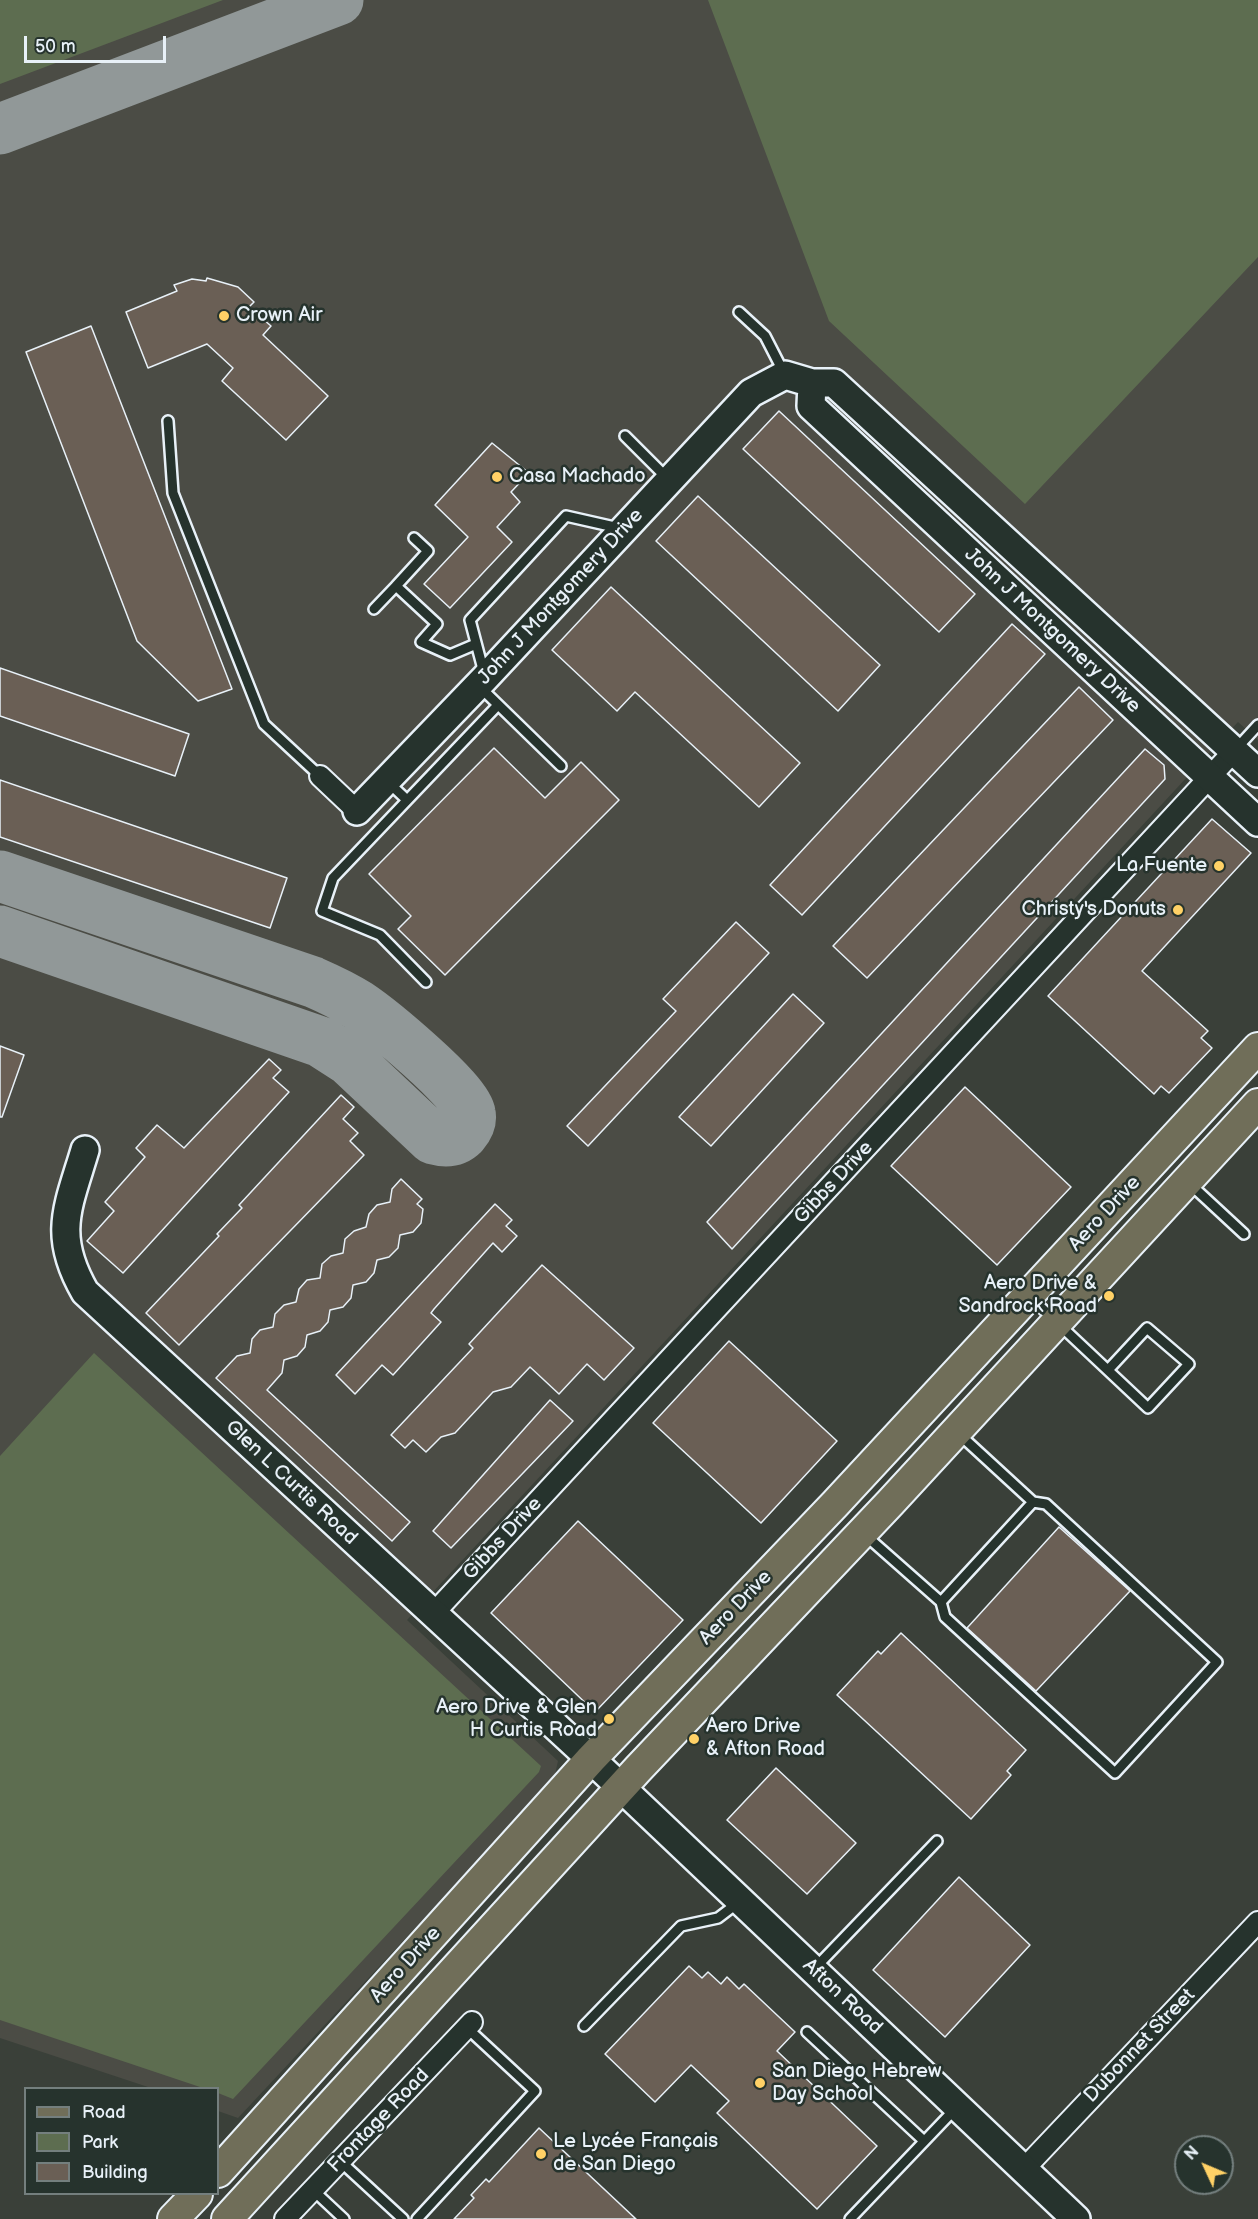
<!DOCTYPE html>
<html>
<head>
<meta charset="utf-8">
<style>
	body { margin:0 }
	#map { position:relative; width:1258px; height:2219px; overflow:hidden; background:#3a4039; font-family:"Balsamiq Sans",sans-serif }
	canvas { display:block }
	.legend { position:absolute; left:24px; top:2087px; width:195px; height:108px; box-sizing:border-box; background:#26332d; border:2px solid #747f7e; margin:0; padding:8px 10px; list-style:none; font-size:18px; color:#e8f1f8 }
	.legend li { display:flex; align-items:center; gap:12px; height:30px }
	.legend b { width:30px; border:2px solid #747f7e }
	.north { position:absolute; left:1174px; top:2135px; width:60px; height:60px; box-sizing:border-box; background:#26332d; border:2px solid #747f7e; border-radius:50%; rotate:314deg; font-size:16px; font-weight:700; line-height:24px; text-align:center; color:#e8f1f8 }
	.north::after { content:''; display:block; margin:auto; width:21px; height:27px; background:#ffd166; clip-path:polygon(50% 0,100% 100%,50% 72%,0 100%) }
	.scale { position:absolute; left:24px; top:36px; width:142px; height:27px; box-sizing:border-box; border:3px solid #e8f1f8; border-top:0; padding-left:8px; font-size:18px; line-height:21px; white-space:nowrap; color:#e8f1f8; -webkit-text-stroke:4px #26332d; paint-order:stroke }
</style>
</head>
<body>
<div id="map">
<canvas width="1258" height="2219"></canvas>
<ul class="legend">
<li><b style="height:8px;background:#706e59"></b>Road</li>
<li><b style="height:16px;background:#5d6d50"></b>Park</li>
<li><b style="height:16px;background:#6a5f55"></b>Building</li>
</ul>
<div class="north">N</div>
<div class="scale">50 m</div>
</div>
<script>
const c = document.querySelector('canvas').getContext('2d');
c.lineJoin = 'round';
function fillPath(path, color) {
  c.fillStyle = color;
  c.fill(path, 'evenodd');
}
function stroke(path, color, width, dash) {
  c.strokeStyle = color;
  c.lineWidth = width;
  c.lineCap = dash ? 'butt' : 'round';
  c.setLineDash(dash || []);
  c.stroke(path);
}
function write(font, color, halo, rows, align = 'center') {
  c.font = font + ' "Balsamiq Sans",sans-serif';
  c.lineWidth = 5;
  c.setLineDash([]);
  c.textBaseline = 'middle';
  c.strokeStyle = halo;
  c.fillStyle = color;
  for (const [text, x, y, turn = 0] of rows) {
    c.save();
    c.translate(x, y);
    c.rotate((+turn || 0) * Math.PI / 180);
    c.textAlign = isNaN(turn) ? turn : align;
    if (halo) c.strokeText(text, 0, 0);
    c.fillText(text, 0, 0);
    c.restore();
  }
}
fillPath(new Path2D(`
	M 0,0 L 1258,0 L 1258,740 L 1238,722 L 407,1620 L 558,1761 L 554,1779 L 238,2118 L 218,2111 L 218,2088 L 151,2088 L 0,2038 Z`), '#4b4c45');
fillPath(new Path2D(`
	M 0,0 L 223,0 L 0,84 Z
	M 708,0 L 1258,0 L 1258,257 L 1025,504 L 829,321 Z
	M 94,1353 L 541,1766 L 539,1772 L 233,2099 L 218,2093 L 218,2088 L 203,2088 L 0,2020 L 0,1456 Z`), '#5d6d50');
stroke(new Path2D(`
	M 0,129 L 338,0
	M 0,876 L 313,982 C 329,989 344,996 358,1005 C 379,1019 467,1091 470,1113 C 472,1121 468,1128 463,1134 C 454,1143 444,1142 433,1139 L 349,1060 L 321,1042 L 0,931`), '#919898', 51);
const building = new Path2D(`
	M 207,278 L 238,287 L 254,302 L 249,307 L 271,326 L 263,335 L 328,396 L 286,440 L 222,381 L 233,368 L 207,344 L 148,368 L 126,312 L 177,291 L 174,285 L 192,279 L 206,281 Z
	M 91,326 L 232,689 L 198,701 L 137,641 L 26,352 Z
	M 779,411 L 975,594 L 939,632 L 743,449 Z
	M 492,443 L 529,473 L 511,492 L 520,502 L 497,527 L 512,542 L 450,608 L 424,584 L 468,537 L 435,505 Z
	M 698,496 L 880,665 L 838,711 L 656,541 Z
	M 611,587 L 800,763 L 759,807 L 635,692 L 617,711 L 552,650 Z
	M 1012,624 L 1045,654 L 802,915 L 770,885 Z
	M 0,668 L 189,734 L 175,776 L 0,716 Z
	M 1079,687 L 1113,720 L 867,978 L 833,946 Z
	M 494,748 L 545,798 L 581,762 L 619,800 L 445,975 L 398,929 L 411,916 L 369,874 Z
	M 1145,749 L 1164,765 L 1165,779 L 732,1249 L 707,1222 Z
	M 0,780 L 287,878 L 270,928 L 0,837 Z
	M 1212,819 L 1251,853 L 1142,971 L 1208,1031 L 1201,1038 L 1212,1048 L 1169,1093 L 1161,1086 L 1154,1094 L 1048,996 Z
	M 736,922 L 769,953 L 588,1146 L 567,1126 L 676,1011 L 663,999 Z
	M 793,994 L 824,1023 L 711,1146 L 679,1117 Z
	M 0,1046 L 24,1055 L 2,1117 L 0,1117 Z
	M 269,1059 L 281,1070 L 273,1078 L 289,1092 L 123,1273 L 87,1241 L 114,1211 L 105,1202 L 145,1157 L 136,1148 L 157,1125 L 184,1148 Z
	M 965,1087 L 1071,1187 L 997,1265 L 891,1166 Z
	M 341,1095 L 354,1107 L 343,1119 L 358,1133 L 350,1141 L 364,1155 L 179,1345 L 146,1313 L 219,1236 L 217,1234 L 242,1208 L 239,1205 Z
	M 401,1179 L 422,1199 L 417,1204 L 423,1209 L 421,1223 L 413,1232 L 400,1235 L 398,1248 L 389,1257 L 377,1260 L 374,1273 L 366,1282 L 353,1285 L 351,1298 L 343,1307 L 330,1310 L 328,1322 L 320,1331 L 307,1335 L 305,1347 L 297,1356 L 284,1360 L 282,1373 L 267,1390 L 410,1522 L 392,1541 L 216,1378 L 237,1356 L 250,1353 L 252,1339 L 260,1330 L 273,1327 L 275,1314 L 284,1305 L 296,1302 L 299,1289 L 307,1280 L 320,1278 L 322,1264 L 331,1256 L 343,1253 L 345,1239 L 354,1231 L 366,1227 L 369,1214 L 377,1205 L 390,1202 L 392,1189 Z
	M 495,1204 L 512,1220 L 506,1226 L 517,1236 L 502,1252 L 493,1243 L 434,1309 L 431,1313 L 441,1322 L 393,1375 L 382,1365 L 355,1394 L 336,1375 Z
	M 542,1265 L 634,1348 L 604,1380 L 587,1364 L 559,1394 L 530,1367 L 511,1387 L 493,1392 L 455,1433 L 441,1437 L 426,1452 L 413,1440 L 405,1448 L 391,1435 L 473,1348 L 469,1344 Z
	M 729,1341 L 837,1441 L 761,1523 L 653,1423 Z
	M 550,1400 L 573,1421 L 451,1548 L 433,1531 Z
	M 578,1521 L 683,1620 L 595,1712 L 491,1613 Z
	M 1059,1527 L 1130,1591 L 1036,1691 L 967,1628 Z
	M 901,1633 L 1026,1750 L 1007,1771 L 1011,1775 L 971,1819 L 837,1695 L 878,1651 L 881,1654 Z
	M 776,1768 L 856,1843 L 807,1894 L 727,1820 Z
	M 959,1877 L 1030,1945 L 945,2037 L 873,1970 Z
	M 689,1966 L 702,1978 L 708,1972 L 721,1984 L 727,1977 L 739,1989 L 744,1984 L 795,2032 L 777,2051 L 877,2146 L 817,2209 L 717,2113 L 729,2101 L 691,2065 L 655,2102 L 605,2054 Z
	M 539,2128 L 636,2219 L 454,2219 L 474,2198 L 471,2195 L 486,2179 L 489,2182 Z`);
fillPath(building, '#6a5f55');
stroke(building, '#e8f1f8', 1.5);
const lane = new Path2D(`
	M 739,312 L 765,336 L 784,373
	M 168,421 L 173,493 L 264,724 L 320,776
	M 625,436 L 668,479
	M 396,586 L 428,551 L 414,538
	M 374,609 L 396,586 L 437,624 L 421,642 L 450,655 L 476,644
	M 484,673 L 470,620 L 566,516 L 619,528
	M 480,687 L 561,766
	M 1236,749 L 1258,725
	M 388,782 L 407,800
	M 426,982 L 380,935 L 322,911 L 333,878 L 498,705
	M 1189,1183 L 1244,1234
	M 1031,1298 L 1148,1408 L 1189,1364 L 1147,1328 L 1108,1370
	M 864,1534 L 941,1602 L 1033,1502 L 958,1433
	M 941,1602 L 945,1617 L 1115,1773 L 1217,1662 L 1046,1504 L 1033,1502
	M 815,1968 L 937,1841
	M 584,2026 L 681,1926 L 718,1918 L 739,1902
	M 807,2032 L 924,2141
	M 340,2161 L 403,2219
	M 313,2190 L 344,2219
	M 417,2219 L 535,2091 L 467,2028
	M 850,2219 L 956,2108`);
const street = new Path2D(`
	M 320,776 L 357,811
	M 433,1614 L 1234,751
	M 1023,2170 L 1258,1922
	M 285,2219 L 472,2022`);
const secondary = new Path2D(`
	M 812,383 L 811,406 L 1258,822
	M 357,811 L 485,678 L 751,393 L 785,375 L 812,383 L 834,383 L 1258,773
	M 85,1150 C 68,1207 52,1235 85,1292 L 591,1759 L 1076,2219`);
const primary = new Path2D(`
	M 218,2172 L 591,1759 L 835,1504 L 1258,1048
	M 173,2219 L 197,2194
	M 227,2219 L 638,1769 L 890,1503 L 1258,1104`);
stroke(lane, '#e8f1f8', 14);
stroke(street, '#e8f1f8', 24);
stroke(secondary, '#e8f1f8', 32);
stroke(primary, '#e8f1f8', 34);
stroke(lane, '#26332d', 9);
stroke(street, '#26332d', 20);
stroke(secondary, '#26332d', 27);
stroke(primary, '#706e59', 30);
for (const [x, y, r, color] of [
	[224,316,6,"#ffd166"],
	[497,477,6,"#ffd166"],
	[1219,866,6,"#ffd166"],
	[1178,910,6,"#ffd166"],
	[1109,1296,6,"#ffd166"],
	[609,1719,6,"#ffd166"],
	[694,1739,6,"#ffd166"],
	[760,2083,6,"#ffd166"],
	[541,2154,6,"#ffd166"]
]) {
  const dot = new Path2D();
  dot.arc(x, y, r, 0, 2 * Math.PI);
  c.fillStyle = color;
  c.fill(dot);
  stroke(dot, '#26332d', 2);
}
write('20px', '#e8f1f8', '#26332d', [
	["Crown Air",236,316],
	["Casa Machado",509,477],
	["La Fuente",1207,866,"right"],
	["Christy's Donuts",1166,910,"right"],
	["Aero Drive &",1097,1284,"right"],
	["Sandrock Road",1097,1307,"right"],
	["Aero Drive & Glen",597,1708,"right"],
	["H Curtis Road",597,1731,"right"],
	["Aero Drive",706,1727],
	["& Afton Road",706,1750],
	["San Diego Hebrew",772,2072],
	["Day School",772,2095],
	["Le Lycée Français",553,2142],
	["de San Diego",553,2165]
], 'left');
write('20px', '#e8f1f8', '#26332d', [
	["John J Montgomery Drive",561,597,-47],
	["John J Montgomery Drive",1052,631,43],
	["Gibbs Drive",834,1183,-47],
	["Aero Drive",1105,1214,-47],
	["Glen L Curtis Road",291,1483,43],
	["Gibbs Drive",503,1539,-47],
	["Aero Drive",736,1608,-46],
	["Aero Drive",406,1965,-48],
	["Afton Road",842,1997,43],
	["Dubonnet Street",1140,2046,-46],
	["Frontage Road",379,2121,-46]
]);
</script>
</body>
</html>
